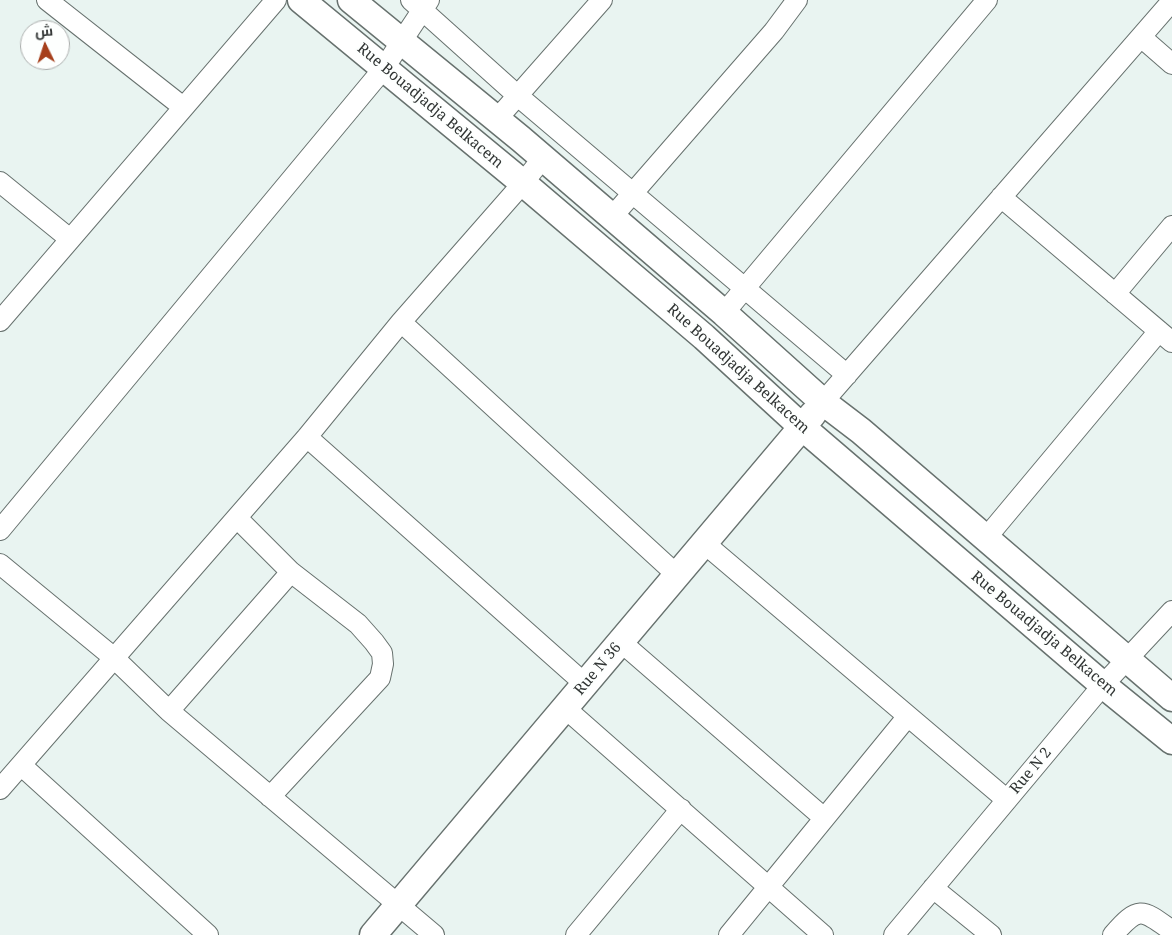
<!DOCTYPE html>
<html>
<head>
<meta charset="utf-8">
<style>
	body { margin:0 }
	#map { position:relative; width:1172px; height:935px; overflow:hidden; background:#e9f4f1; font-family:"Noto Serif",Cairo,serif }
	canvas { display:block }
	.north { position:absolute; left:20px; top:20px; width:50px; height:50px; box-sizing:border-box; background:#fdfffe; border:1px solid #abaead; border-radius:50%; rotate:356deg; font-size:14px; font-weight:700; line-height:20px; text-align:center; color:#313534 }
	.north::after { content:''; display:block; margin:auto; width:18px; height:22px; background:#a63f1b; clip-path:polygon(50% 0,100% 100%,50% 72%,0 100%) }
</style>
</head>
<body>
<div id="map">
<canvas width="1172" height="935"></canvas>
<div class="north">ش</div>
</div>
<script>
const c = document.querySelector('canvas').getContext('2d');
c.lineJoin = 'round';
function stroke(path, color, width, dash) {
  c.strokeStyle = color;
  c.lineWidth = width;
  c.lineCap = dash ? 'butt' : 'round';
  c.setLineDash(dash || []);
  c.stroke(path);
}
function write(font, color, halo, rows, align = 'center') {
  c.font = font + ' "Noto Serif",serif';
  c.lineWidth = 4.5;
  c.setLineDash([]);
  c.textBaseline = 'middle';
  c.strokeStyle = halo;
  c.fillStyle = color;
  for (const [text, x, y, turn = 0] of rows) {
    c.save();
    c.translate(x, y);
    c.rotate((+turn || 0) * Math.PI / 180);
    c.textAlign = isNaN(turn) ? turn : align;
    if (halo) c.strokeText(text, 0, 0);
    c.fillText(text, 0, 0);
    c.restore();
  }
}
const minor = new Path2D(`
	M 47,0 L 183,107
	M 411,0 L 518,96 L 847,375
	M 1141,37 L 1172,64
	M 497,119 L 602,0
	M 0,182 L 70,239
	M 1001,197 L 1172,342
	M 612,217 L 774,31 L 797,0
	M 1115,294 L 1172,226
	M 724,313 L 987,0
	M 0,321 L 276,0
	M 401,322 L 677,575
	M 823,402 L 1172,1
	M 307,437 L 585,684
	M 237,518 L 291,572 L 358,624 L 374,642 L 382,653 L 383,664 L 380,678 L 270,797
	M 0,530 L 384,68 L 429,0
	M 986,538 L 1159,331
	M 704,543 L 1007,800
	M 0,564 L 113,657 L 169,711 L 434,935
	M 621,642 L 824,818
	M 565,708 L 823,935
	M 169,711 L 291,572
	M 22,766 L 208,935
	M 0,789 L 307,437 L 401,322 L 523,183 L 542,159
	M 933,888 L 991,935
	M 576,935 L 681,809
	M 729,935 L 908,716
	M 894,935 L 1103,685 L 1172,611
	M 1113,935 C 1139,905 1142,909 1172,931`);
const tertiary = new Path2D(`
	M 301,0 L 523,183 L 704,337 L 802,427 L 1103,685 L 1172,741
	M 351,0 L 521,139 L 724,313 L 823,402 L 861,431 L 1172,698
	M 373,935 L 813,414`);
stroke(minor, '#67716e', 22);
stroke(tertiary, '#67716e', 29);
stroke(minor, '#fff', 20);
stroke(tertiary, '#fff', 26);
write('15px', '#313534', '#fdfffe', [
	["Rue Bouadjadja Belkacem",430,106,40],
	["Rue Bouadjadja Belkacem",738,369,42],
	["Rue Bouadjadja Belkacem",1044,634,40],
	["Rue N 36",598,669,-50],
	["Rue N 2",1031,771,-50]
]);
</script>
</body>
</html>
